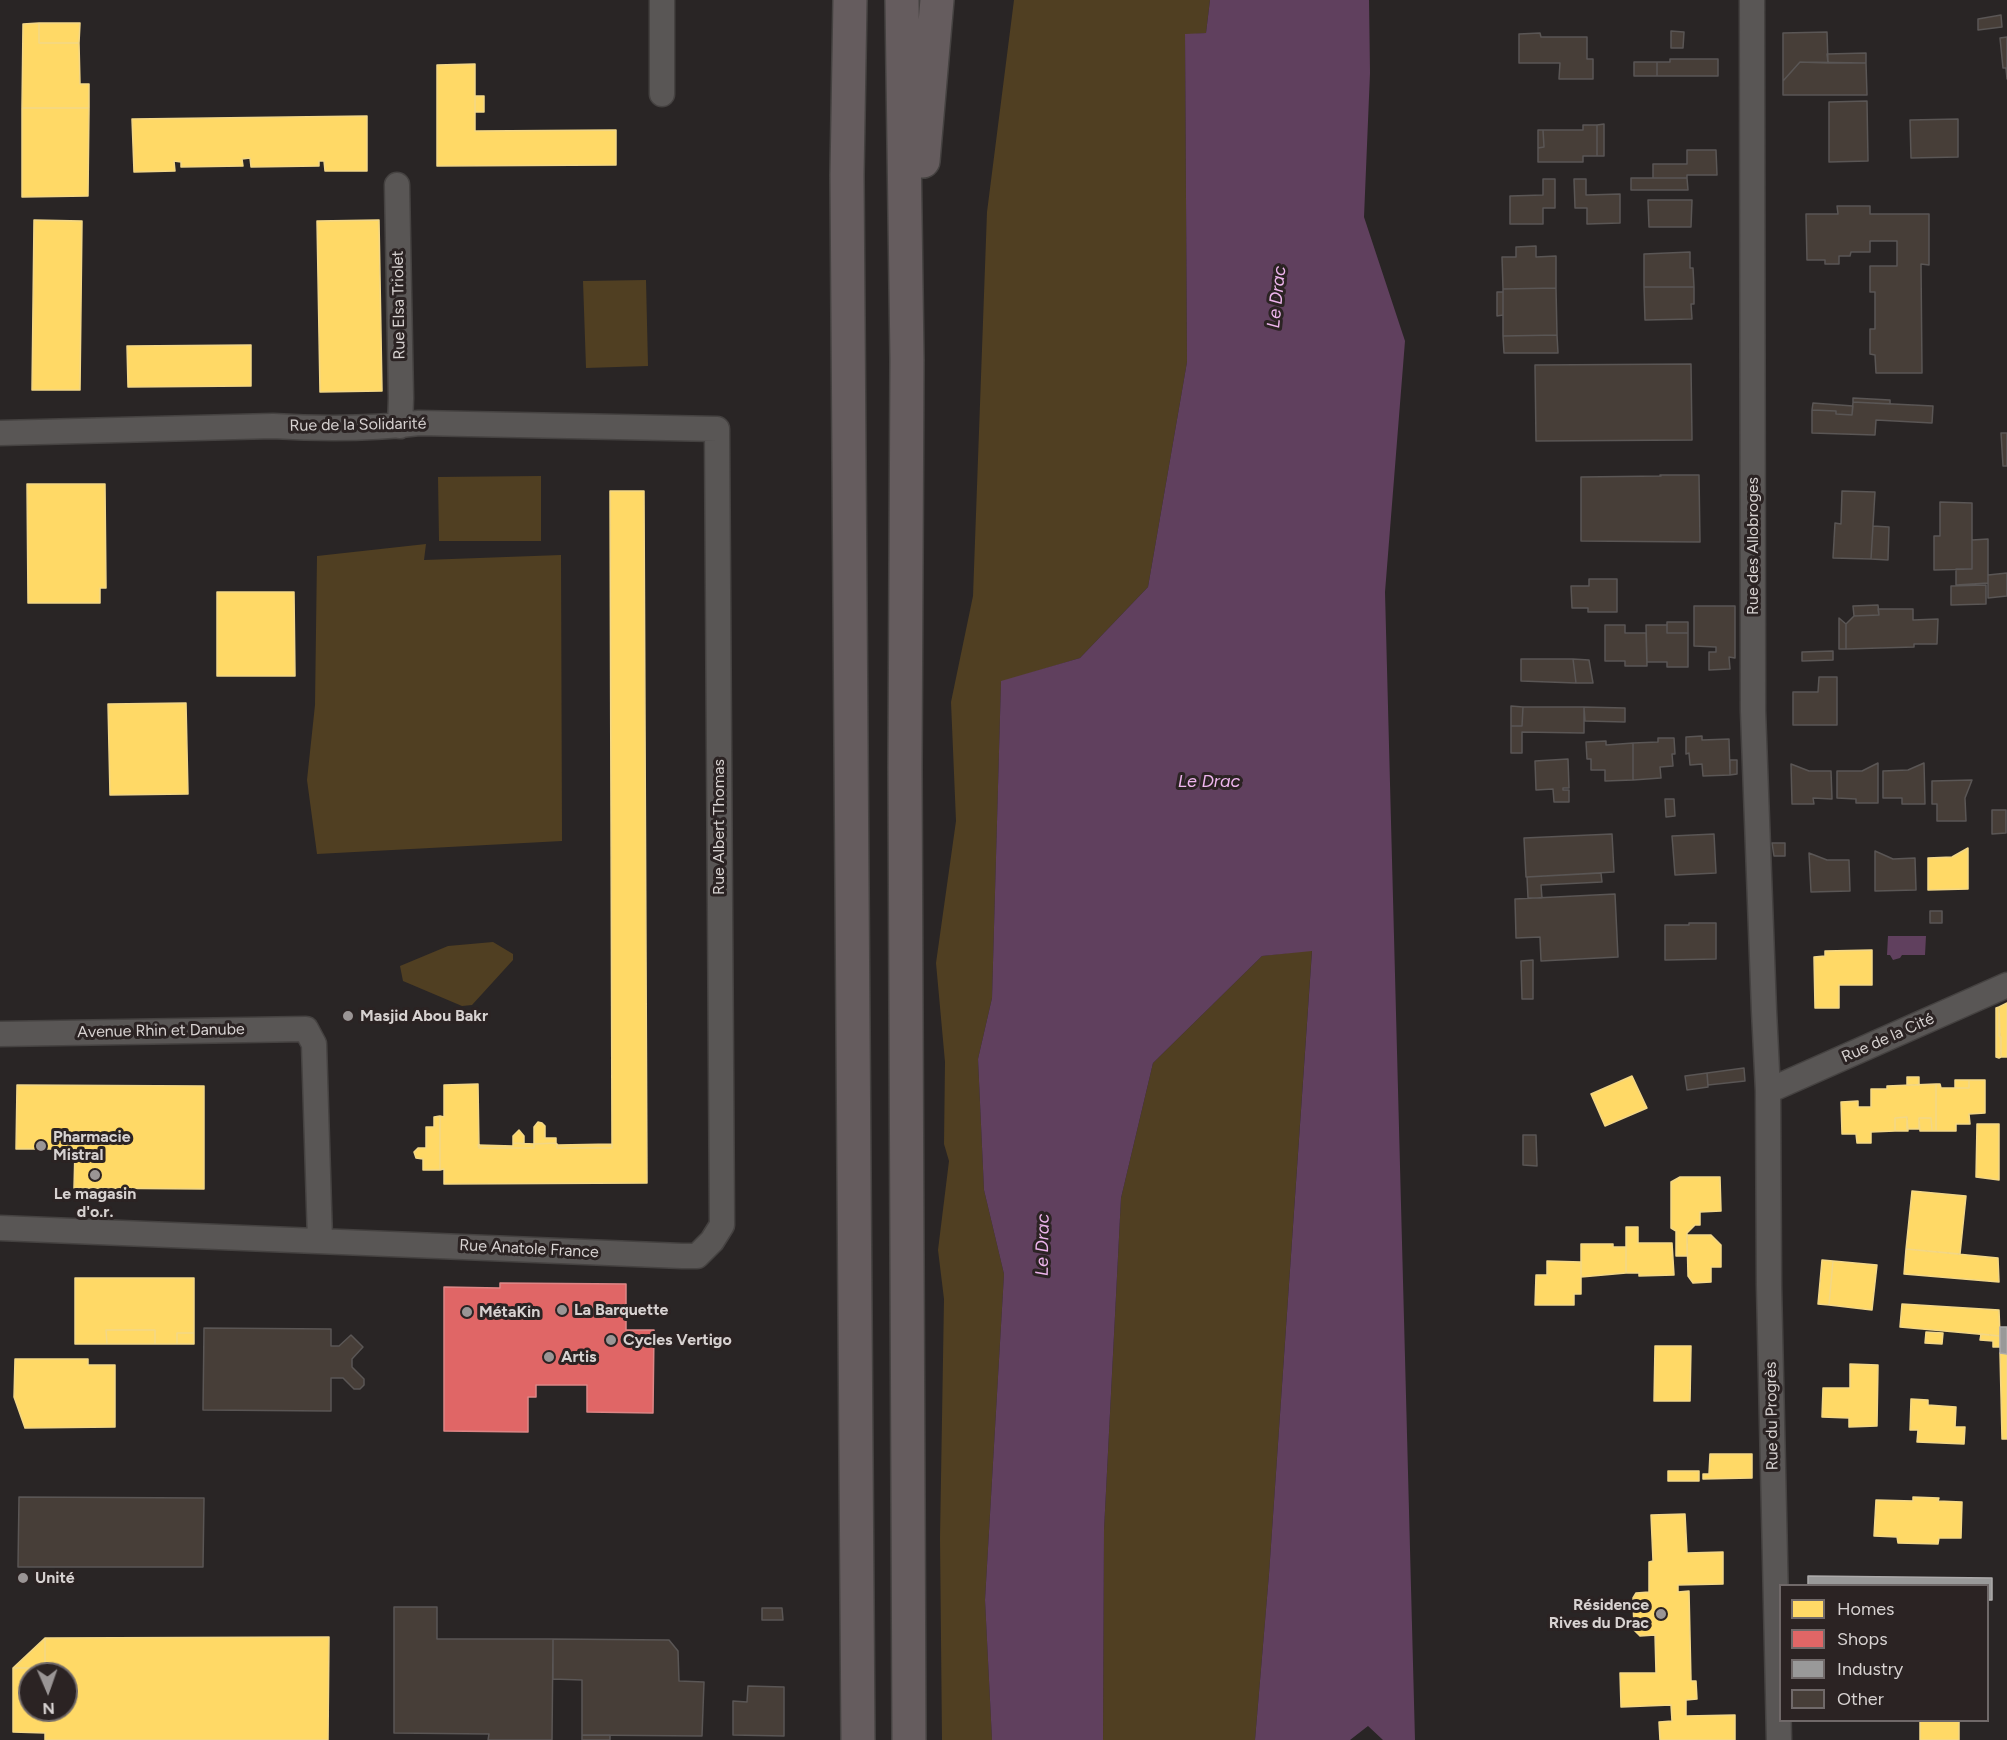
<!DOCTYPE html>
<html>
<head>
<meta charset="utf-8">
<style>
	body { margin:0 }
	#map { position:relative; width:2007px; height:1740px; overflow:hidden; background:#292525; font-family:Figtree,sans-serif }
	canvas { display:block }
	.legend { position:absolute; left:1779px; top:1584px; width:210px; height:138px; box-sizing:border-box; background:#2b2323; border:2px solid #706969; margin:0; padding:8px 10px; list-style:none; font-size:18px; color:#d7d2d1 }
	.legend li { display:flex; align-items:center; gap:12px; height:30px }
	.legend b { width:30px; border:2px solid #706969 }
	.north { position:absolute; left:18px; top:1662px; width:60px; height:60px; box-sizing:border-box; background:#2b2323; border:2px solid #706969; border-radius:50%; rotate:178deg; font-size:16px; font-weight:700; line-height:24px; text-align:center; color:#d7d2d1 }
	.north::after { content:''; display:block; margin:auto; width:21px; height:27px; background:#9a9595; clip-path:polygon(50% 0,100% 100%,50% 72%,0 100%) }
</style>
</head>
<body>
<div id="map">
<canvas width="2007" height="1740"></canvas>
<ul class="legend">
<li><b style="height:16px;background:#ffd966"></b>Homes</li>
<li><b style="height:16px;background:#e06666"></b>Shops</li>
<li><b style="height:16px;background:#999"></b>Industry</li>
<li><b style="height:16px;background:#473e38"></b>Other</li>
</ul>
<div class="north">N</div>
</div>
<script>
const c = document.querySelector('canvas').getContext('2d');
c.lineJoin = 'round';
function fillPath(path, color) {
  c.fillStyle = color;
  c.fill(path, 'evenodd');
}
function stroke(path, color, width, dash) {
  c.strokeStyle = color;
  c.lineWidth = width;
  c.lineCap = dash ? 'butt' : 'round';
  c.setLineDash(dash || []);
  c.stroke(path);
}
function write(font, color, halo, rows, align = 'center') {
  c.font = font + ' Figtree,sans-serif';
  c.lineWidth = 6;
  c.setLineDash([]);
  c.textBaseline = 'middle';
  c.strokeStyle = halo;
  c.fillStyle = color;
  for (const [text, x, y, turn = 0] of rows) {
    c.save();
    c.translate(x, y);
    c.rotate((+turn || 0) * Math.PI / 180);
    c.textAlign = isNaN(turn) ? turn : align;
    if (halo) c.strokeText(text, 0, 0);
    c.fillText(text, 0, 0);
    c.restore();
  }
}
fillPath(new Path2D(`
	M 1014,0 L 1210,0 L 1206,33 L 1185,35 L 1187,362 L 1148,587 L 1080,658 L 1001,682 L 992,998 L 978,1059 L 984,1190 L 1004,1274 L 985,1600 L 992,1740 L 942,1740 L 940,1538 L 944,1299 L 938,1250 L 949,1161 L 944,1144 L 945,1062 L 936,963 L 956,821 L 951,702 L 973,596 L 987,212 Z
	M 646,280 L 648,366 L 586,368 L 583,281 Z
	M 541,476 L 541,541 L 439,541 L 438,477 Z
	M 426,544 L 424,560 L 561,555 L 562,841 L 317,854 L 307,780 L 315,705 L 317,556 Z
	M 493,942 L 513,954 L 513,960 L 472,1005 L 462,1006 L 403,981 L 400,966 L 448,946 Z
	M 1312,950 L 1269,1574 L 1255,1740 L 1103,1740 L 1104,1530 L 1121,1198 L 1153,1063 L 1262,956 Z`), '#503f22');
fillPath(new Path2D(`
	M 1210,0 L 1369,0 L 1370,73 L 1364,217 L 1405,341 L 1385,592 L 1415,1740 L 1383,1740 L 1368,1726 L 1350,1740 L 1255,1740 L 1269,1574 L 1312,951 L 1262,956 L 1153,1063 L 1121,1198 L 1104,1530 L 1103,1740 L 992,1740 L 985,1600 L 1004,1274 L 984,1190 L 978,1059 L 992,998 L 1001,681 L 1080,658 L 1148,587 L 1187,362 L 1185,34 L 1206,33 Z
	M 1888,936 L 1926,936 L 1925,955 L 1902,955 L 1900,958 L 1893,960 L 1890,955 L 1887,955 Z`), '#60405e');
const homes = new Path2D(`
	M 39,23 L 39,43 L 79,43 L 80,84 L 89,84 L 89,108 L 22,108 L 23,24 Z
	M 39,23 L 80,23 L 79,43 L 39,43 Z
	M 475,64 L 475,131 L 616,130 L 616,165 L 437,166 L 437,65 Z
	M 475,96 L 484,96 L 484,112 L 475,112 Z
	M 22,108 L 89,108 L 88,196 L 22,197 Z
	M 367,116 L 367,171 L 325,171 L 324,161 L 319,161 L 319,166 L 251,167 L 250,158 L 242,159 L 243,166 L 181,167 L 181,162 L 174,161 L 175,171 L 134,172 L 132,119 Z
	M 34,220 L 82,221 L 80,390 L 32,390 Z
	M 379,220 L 382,391 L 320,392 L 317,221 Z
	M 251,345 L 251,386 L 128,387 L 127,346 Z
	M 27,484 L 105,484 L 106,588 L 100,588 L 100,603 L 28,603 Z
	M 610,491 L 644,491 L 647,1183 L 444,1184 L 444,1169 L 440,1170 L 440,1116 L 444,1117 L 444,1085 L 478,1084 L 479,1148 L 534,1148 L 534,1144 L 556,1143 L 557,1148 L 612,1148 Z
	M 217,592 L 294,592 L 295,676 L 217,676 Z
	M 186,703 L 188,794 L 110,795 L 108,704 Z
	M 1968,848 L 1968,889 L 1928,890 L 1928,858 L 1952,857 Z
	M 1872,950 L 1872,985 L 1839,985 L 1839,1008 L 1815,1008 L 1814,957 L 1825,956 L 1825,951 Z
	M 2007,1003 L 2007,1057 L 2001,1057 L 1999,1007 Z
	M 1999,1007 L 1999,1036 L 2001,1037 L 2001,1057 L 1999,1058 L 1996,1057 L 1996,1008 Z
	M 1632,1076 L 1647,1108 L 1605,1126 L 1591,1094 Z
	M 1907,1077 L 1919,1077 L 1919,1085 L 1907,1085 Z
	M 1955,1080 L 1969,1080 L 1969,1088 L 1955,1088 Z
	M 1969,1080 L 1985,1080 L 1985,1113 L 1969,1114 L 1970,1124 L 1956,1124 L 1956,1131 L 1936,1131 L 1936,1084 L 1940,1084 L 1941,1088 L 1969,1088 Z
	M 1936,1084 L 1936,1131 L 1932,1131 L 1931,1118 L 1919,1118 L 1919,1129 L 1907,1129 L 1907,1117 L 1895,1118 L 1895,1131 L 1871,1132 L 1871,1143 L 1857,1143 L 1856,1134 L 1842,1134 L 1841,1102 L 1858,1101 L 1858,1107 L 1871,1107 L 1871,1089 L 1887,1089 L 1887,1086 Z
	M 17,1085 L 204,1086 L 204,1189 L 74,1188 L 75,1149 L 16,1149 Z
	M 440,1116 L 440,1170 L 423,1170 L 423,1159 L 416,1158 L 414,1152 L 418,1148 L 426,1148 L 426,1127 L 434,1127 L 434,1117 Z
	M 1907,1117 L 1908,1131 L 1895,1131 L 1895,1118 Z
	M 1919,1118 L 1931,1118 L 1932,1131 L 1920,1131 Z
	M 538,1122 L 542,1123 L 545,1126 L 545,1138 L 556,1138 L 556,1143 L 534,1144 L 534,1127 Z
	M 1977,1124 L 1999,1124 L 1999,1180 L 1976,1177 Z
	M 519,1130 L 524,1136 L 524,1144 L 513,1143 L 513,1136 Z
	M 513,1143 L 534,1144 L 534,1148 L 479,1148 L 478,1145 L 513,1146 Z
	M 556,1143 L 558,1145 L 612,1144 L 612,1148 L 557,1148 Z
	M 1680,1177 L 1720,1177 L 1721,1211 L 1700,1212 L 1700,1225 L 1695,1225 L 1687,1233 L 1687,1256 L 1676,1256 L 1676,1231 L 1671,1228 L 1671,1182 Z
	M 1912,1191 L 1966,1196 L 1960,1254 L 1906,1249 Z
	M 1626,1227 L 1638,1227 L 1638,1243 L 1672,1243 L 1674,1275 L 1639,1276 L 1639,1273 L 1626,1273 Z
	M 1687,1235 L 1711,1235 L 1721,1245 L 1721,1267 L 1711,1267 L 1711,1282 L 1693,1283 L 1688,1276 Z
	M 1581,1244 L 1613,1244 L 1613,1247 L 1626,1247 L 1626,1273 L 1581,1277 Z
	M 1906,1249 L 1998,1258 L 1999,1282 L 1904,1274 Z
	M 1822,1260 L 1833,1261 L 1829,1305 L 1818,1304 Z
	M 1547,1261 L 1581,1262 L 1581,1294 L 1574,1294 L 1574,1305 L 1535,1305 L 1536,1275 L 1547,1275 Z
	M 1833,1261 L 1877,1265 L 1872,1310 L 1829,1305 Z
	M 75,1278 L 194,1278 L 194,1333 L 177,1333 L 177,1344 L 155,1344 L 155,1330 L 106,1330 L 107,1344 L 75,1344 Z
	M 1902,1304 L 1999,1310 L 2000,1336 L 1900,1327 Z
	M 106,1330 L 155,1330 L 155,1344 L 107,1344 Z
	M 1926,1332 L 1943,1333 L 1942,1344 L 1925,1343 Z
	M 177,1333 L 194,1333 L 194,1344 L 177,1344 Z
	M 1981,1334 L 2000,1336 L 2000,1347 L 1993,1347 L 1993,1341 L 1980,1340 Z
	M 1655,1346 L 1691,1346 L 1690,1401 L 1654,1401 Z
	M 2000,1353 L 2007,1354 L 2007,1439 L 2002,1439 Z
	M 15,1359 L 88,1359 L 88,1365 L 115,1365 L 115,1427 L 25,1428 L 14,1397 Z
	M 1850,1364 L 1878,1365 L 1877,1426 L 1849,1427 L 1849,1418 L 1822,1417 L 1823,1388 L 1850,1388 Z
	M 1911,1399 L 1928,1400 L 1928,1405 L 1956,1407 L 1955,1427 L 1965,1427 L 1964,1444 L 1917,1442 L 1918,1430 L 1910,1430 Z
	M 1710,1454 L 1752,1454 L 1752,1478 L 1703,1479 L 1703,1474 L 1709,1474 Z
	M 1668,1471 L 1699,1471 L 1699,1481 L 1668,1481 Z
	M 1913,1497 L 1939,1498 L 1938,1501 L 1962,1502 L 1961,1538 L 1939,1538 L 1938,1544 L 1898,1543 L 1897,1537 L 1874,1536 L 1876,1500 L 1913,1501 Z
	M 1685,1514 L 1687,1553 L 1723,1552 L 1723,1584 L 1678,1585 L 1678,1592 L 1689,1591 L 1691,1681 L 1696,1681 L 1697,1699 L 1686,1700 L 1686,1716 L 1735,1715 L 1735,1740 L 1660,1740 L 1659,1722 L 1672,1721 L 1671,1705 L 1621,1707 L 1620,1673 L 1656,1673 L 1655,1635 L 1640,1636 L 1634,1630 L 1633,1598 L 1636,1593 L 1649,1592 L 1649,1562 L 1653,1561 L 1651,1515 Z
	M 329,1637 L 328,1740 L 45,1740 L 45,1733 L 13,1732 L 13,1668 L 45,1668 L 45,1638 ZM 30,1674 L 66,1674 L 66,1710 L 30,1710 Z
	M 45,1638 L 45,1668 L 13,1668 Z
	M 1920,1720 L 1959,1720 L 1959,1740 L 1920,1740 Z`);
fillPath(homes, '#ffd966');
stroke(homes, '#f3d786', 1.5);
const shops = new Path2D(`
	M 500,1283 L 626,1284 L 626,1330 L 654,1330 L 653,1413 L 587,1412 L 587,1385 L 536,1385 L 536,1397 L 528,1397 L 528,1432 L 444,1431 L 444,1287 L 500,1288 Z`);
fillPath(shops, '#e06666');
stroke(shops, '#dd8686', 1.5);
const industry = new Path2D(`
	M 2000,1327 L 2007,1327 L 2007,1354 L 2000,1353 Z
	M 1808,1576 L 1992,1578 L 1992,1600 L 1988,1600 L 1988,1586 L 1808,1586 Z`);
fillPath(industry, '#999');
stroke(industry, '#acaaaa', 1.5);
const building = new Path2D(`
	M 2001,15 L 2002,27 L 1978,30 L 1978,19 Z
	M 1671,31 L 1684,32 L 1683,48 L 1671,48 Z
	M 1827,32 L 1828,63 L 1800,62 L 1783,81 L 1783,33 Z
	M 1540,33 L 1541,37 L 1587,37 L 1587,59 L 1593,59 L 1593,79 L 1559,79 L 1560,63 L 1519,63 L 1519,34 Z
	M 2007,37 L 2007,79 L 2006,68 L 2003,68 L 2000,38 Z
	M 1866,53 L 1866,63 L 1828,63 L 1827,54 Z
	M 1670,59 L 1718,59 L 1718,76 L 1657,76 L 1657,62 L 1670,62 Z
	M 1634,62 L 1657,62 L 1657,76 L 1634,76 Z
	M 1800,62 L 1866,63 L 1867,95 L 1783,95 L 1783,81 Z
	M 1867,101 L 1868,161 L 1829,162 L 1829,102 Z
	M 1958,119 L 1958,157 L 1911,158 L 1910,120 Z
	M 1604,124 L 1604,156 L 1597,156 L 1597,125 Z
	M 1583,125 L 1597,125 L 1597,156 L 1583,156 L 1583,162 L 1538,162 L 1538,148 L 1544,147 L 1543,130 L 1583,130 Z
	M 1538,130 L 1543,130 L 1544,147 L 1538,148 Z
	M 1687,150 L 1716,150 L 1717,175 L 1687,175 L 1687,178 L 1653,178 L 1653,164 L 1687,164 Z
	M 1631,178 L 1687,178 L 1688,190 L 1631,190 Z
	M 1543,179 L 1555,179 L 1555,208 L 1543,208 L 1543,224 L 1510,224 L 1510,196 L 1543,195 Z
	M 1574,179 L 1586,179 L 1586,195 L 1620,194 L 1620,223 L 1587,224 L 1587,208 L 1575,208 Z
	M 1648,200 L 1692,200 L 1691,227 L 1649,227 Z
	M 1837,206 L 1870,206 L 1870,214 L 1929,214 L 1929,265 L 1921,264 L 1922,373 L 1876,373 L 1875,355 L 1870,354 L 1870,329 L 1875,329 L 1875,292 L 1870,292 L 1870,266 L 1897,266 L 1897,241 L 1870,241 L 1870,252 L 1851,252 L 1850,256 L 1839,256 L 1839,264 L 1825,264 L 1825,260 L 1807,260 L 1806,214 L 1838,214 Z
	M 1536,246 L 1536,257 L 1556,256 L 1556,288 L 1503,289 L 1502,257 L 1516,257 L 1516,247 Z
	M 1690,252 L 1690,268 L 1693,268 L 1694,287 L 1644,287 L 1644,254 Z
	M 1644,287 L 1694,287 L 1694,304 L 1691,304 L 1692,319 L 1645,320 Z
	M 1556,288 L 1557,335 L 1503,336 L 1503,289 Z
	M 1497,292 L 1503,292 L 1503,315 L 1497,316 Z
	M 1557,335 L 1558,353 L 1504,353 L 1503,336 Z
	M 1691,364 L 1692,440 L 1536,441 L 1535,365 Z
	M 1853,398 L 1890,400 L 1890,404 L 1853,402 Z
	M 1853,402 L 1933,406 L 1932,423 L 1876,420 L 1875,435 L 1812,433 L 1812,410 L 1836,411 L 1836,414 L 1852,415 Z
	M 1813,403 L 1853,406 L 1852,415 L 1836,414 L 1836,411 L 1812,410 Z
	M 2001,433 L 2007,433 L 2007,466 L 2003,466 Z
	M 1660,475 L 1699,475 L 1700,542 L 1581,541 L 1581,477 L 1661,476 Z
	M 1842,491 L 1875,492 L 1871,559 L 1833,558 L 1835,523 L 1841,524 Z
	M 1940,502 L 1972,503 L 1972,569 L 1934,570 L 1934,536 L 1940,536 Z
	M 1873,526 L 1889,527 L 1888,560 L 1871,559 Z
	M 1988,539 L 1988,583 L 1956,585 L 1956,569 L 1972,569 L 1972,540 Z
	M 2007,573 L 2007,596 L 1988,598 L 1988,575 Z
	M 1589,579 L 1617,579 L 1617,612 L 1588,612 L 1588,608 L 1572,608 L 1571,586 L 1589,586 Z
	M 1986,585 L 1986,604 L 1951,605 L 1951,586 Z
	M 1878,605 L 1879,615 L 1854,616 L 1853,606 Z
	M 1694,606 L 1735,606 L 1735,658 L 1729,657 L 1730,669 L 1709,670 L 1709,652 L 1716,652 L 1716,647 L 1694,646 Z
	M 1878,609 L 1913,609 L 1913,620 L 1938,619 L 1937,644 L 1914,644 L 1914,647 L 1846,649 L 1846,624 L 1854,616 L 1879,615 Z
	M 1839,618 L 1846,624 L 1846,649 L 1839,649 Z
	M 1667,622 L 1688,622 L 1688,633 L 1667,633 Z
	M 1605,625 L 1625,625 L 1625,633 L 1646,633 L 1647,666 L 1625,666 L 1625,661 L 1605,661 Z
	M 1646,625 L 1667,625 L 1667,633 L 1688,633 L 1688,667 L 1667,667 L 1667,662 L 1647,662 Z
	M 1833,651 L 1833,660 L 1802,661 L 1802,652 Z
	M 1521,659 L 1573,659 L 1576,683 L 1521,681 Z
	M 1573,659 L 1589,660 L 1593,683 L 1576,683 Z
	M 1819,677 L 1837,677 L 1837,725 L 1793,725 L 1793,692 L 1818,692 Z
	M 1511,706 L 1523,707 L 1522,726 L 1511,726 Z
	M 1523,707 L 1584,707 L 1584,733 L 1522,732 L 1522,753 L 1511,753 L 1511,726 L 1522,726 Z
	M 1584,707 L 1625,708 L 1625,722 L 1585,721 Z
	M 1702,736 L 1702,740 L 1729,739 L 1730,775 L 1703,776 L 1702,764 L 1690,765 L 1689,753 L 1686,754 L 1686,737 Z
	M 1658,738 L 1674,738 L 1675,754 L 1672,754 L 1673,766 L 1660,767 L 1661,778 L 1633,780 L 1633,743 L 1658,742 Z
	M 1606,741 L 1606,745 L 1633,743 L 1633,780 L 1605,781 L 1605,770 L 1591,770 L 1591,759 L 1587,759 L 1586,742 Z
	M 1568,759 L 1569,788 L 1563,788 L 1563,790 L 1569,790 L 1569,802 L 1554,802 L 1553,789 L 1536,790 L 1535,761 Z
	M 1730,760 L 1737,760 L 1737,774 L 1730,775 Z
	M 1878,763 L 1878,803 L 1856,803 L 1856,799 L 1837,798 L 1837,771 L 1862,771 Z
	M 1924,763 L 1925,804 L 1902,804 L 1902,798 L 1883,798 L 1883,771 L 1908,770 Z
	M 1791,764 L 1809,771 L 1831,771 L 1832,799 L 1813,798 L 1814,804 L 1792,804 Z
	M 1972,780 L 1965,798 L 1966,821 L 1937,821 L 1937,804 L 1932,804 L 1932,781 Z
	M 1665,799 L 1674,799 L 1675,816 L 1666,817 Z
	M 1992,810 L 2006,810 L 2006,833 L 1992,834 Z
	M 1612,834 L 1614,872 L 1526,877 L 1524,838 Z
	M 1714,834 L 1716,873 L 1675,875 L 1672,836 Z
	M 1772,843 L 1785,843 L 1785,856 L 1774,856 Z
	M 1875,851 L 1893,859 L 1915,858 L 1916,890 L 1875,891 Z
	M 1809,853 L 1827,860 L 1849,860 L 1850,891 L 1811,892 Z
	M 1601,873 L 1602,882 L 1541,885 L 1542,898 L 1528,898 L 1527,877 Z
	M 1615,894 L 1618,957 L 1541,961 L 1540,937 L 1516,938 L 1515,899 Z
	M 1930,911 L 1942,911 L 1942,923 L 1930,923 Z
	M 1689,923 L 1716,923 L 1716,959 L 1665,960 L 1665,925 L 1689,925 Z
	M 1533,960 L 1533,999 L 1522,999 L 1521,961 Z
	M 1744,1068 L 1745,1081 L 1708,1085 L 1707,1073 Z
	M 1707,1073 L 1708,1087 L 1687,1090 L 1685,1076 Z
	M 1523,1135 L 1536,1135 L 1537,1166 L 1523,1165 Z
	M 204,1328 L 331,1329 L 331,1346 L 339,1346 L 351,1335 L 363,1347 L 352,1359 L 352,1367 L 364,1379 L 364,1385 L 360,1389 L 354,1389 L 343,1378 L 331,1378 L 331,1411 L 203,1410 Z
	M 19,1497 L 204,1498 L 203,1567 L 18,1567 Z
	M 394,1607 L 437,1607 L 437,1639 L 553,1639 L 552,1740 L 488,1740 L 489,1734 L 394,1733 Z
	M 762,1608 L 782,1608 L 783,1620 L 762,1620 Z
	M 553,1639 L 669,1640 L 678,1651 L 679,1681 L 704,1682 L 702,1736 L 582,1735 L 582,1680 L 553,1679 Z
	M 748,1686 L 784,1687 L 784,1736 L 733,1735 L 733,1701 L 747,1702 Z
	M 582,1735 L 610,1735 L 610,1740 L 582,1740 Z`);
fillPath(building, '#473e38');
stroke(building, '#5a5655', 1.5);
const minor = new Path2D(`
	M 662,0 L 662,94
	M 1752,0 L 1753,711 L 1764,1011 L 1768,1091 L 1769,1286 L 1779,1740
	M 397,185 L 401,398 L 400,426
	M 0,433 L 273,426 C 321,429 371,429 419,423 L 717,429 L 722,1225 L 712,1241 L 697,1256 L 682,1256 L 0,1228
	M 0,1034 L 306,1029 L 314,1044 L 320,1240
	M 1768,1091 L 2007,985`);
const motorway = new Path2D(`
	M 850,0 L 847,175 L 858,1740
	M 902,0 L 907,360 L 905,767 L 909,1740
	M 923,161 L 937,0`);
stroke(minor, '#454241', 27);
stroke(motorway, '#454241', 36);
stroke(minor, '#595655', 24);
stroke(motorway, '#655c5e', 33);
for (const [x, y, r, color] of [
	[348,1016,6,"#9a9595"],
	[41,1146,6,"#9a9595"],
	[95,1175,6,"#9a9595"],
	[562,1310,6,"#9a9595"],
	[467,1312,6,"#9a9595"],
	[611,1340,6,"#9a9595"],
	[549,1357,6,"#9a9595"],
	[23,1578,6,"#9a9595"],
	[1661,1614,6,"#9a9595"]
]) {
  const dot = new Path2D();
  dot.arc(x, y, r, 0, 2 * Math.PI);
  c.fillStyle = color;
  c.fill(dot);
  stroke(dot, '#2b2323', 2);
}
write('16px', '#d7d2d1', '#2b2323', [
	["Rue Elsa Triolet",399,305,-91],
	["Rue de la Solidarité",358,425,-1],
	["Rue des Allobroges",1753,546,-90],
	["Rue Albert Thomas",719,827,-90],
	["Avenue Rhin et Danube",161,1031,-1],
	["Rue de la Cité",1888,1038,-24],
	["Rue Anatole France",529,1249,3],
	["Rue du Progrès",1772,1416,-91]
]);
write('bold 16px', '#d7d2d1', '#2b2323', [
	["Masjid Abou Bakr",360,1016],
	["Pharmacie",53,1137],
	["Mistral",53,1155],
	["Le magasin",95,1194,"center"],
	["d'o.r.",95,1212,"center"],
	["La Barquette",574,1310],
	["MétaKin",479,1312],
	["Cycles Vertigo",623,1340],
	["Artis",561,1357],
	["Unité",35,1578],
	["Résidence",1649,1605,"right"],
	["Rives du Drac",1649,1623,"right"]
], 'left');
write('italic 18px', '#eeb5ed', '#2b2323', [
	["Le Drac",1277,297,-84],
	["Le Drac",1209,782],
	["Le Drac",1043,1245,-89]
]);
</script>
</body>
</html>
